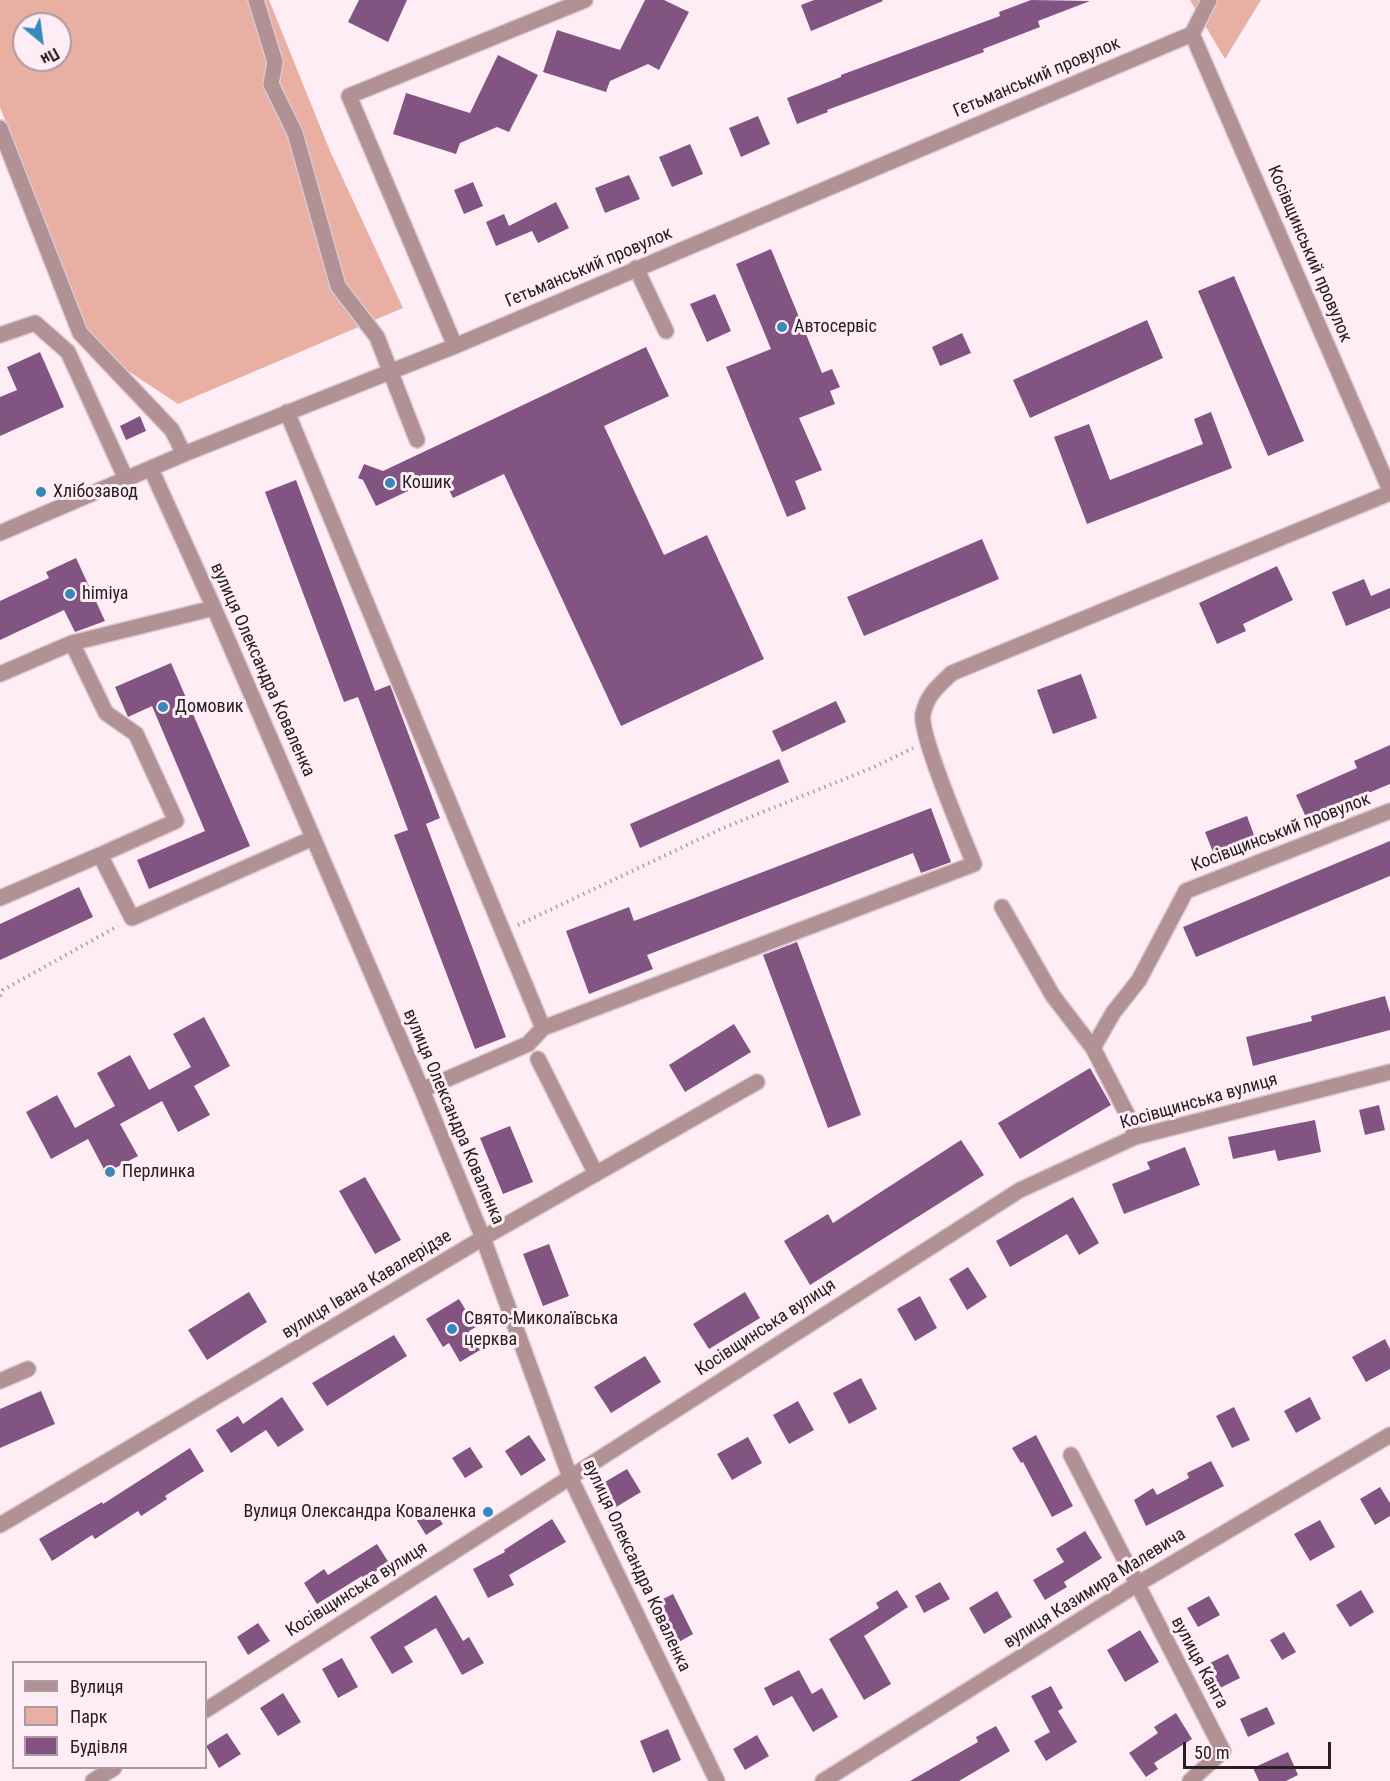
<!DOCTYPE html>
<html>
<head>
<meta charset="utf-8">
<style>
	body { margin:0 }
	#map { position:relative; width:1390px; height:1781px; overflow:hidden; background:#ffedf5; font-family:"Roboto Condensed",sans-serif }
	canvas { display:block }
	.legend { position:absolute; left:12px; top:1661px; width:195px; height:108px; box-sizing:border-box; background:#ffedf5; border:2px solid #a99ba1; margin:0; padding:8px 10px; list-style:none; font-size:18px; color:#272023 }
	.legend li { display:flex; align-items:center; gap:12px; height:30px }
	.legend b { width:30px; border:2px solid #a99ba1 }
	.north { position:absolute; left:12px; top:12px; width:60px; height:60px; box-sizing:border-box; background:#ffedf5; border:2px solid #a99ba1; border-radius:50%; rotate:151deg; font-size:16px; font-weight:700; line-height:24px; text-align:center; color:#272023 }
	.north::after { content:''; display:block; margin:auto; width:21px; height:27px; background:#3888b9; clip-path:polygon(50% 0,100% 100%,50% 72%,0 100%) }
	.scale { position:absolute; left:1183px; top:1742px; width:148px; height:27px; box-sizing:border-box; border:3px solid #272023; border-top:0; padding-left:8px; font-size:18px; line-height:21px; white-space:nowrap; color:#272023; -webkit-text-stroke:4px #ffedf5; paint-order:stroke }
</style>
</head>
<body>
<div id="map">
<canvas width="1390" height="1781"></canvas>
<ul class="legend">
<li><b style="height:8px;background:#b29195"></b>Вулиця</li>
<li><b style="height:16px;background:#e9afa2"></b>Парк</li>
<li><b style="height:16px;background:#825482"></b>Будівля</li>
</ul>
<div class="north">Пн</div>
<div class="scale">50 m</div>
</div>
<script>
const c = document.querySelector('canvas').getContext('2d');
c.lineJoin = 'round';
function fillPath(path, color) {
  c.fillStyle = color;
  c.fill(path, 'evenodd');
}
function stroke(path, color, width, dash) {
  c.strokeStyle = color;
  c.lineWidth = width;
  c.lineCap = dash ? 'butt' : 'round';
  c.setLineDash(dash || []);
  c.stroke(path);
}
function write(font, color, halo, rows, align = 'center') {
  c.font = font + ' "Roboto Condensed",sans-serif';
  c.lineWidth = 6;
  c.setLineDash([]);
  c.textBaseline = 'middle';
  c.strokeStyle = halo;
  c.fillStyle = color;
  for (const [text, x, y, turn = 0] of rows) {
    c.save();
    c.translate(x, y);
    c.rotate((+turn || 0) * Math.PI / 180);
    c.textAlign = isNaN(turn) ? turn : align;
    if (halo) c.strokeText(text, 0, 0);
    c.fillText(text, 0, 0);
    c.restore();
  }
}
fillPath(new Path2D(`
	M 0,0 L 269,0 L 330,151 L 403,308 L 178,404 L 92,347 L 0,107 ZM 24,24 L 60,24 L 60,60 L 24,60 Z
	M 1190,0 L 1261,0 L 1225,59 Z`), '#e9afa2');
fillPath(new Path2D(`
	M 359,0 L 407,0 L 388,42 L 348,22 Z
	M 645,0 L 664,0 L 689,12 L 659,70 L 648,64 L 610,81 L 606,92 L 543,72 L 557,30 L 620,50 Z
	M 814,0 L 882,0 L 883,1 L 811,31 L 801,5 Z
	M 1031,0 L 1090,1 L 1038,21 L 1040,27 L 983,49 L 984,52 L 827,110 L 828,112 L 797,124 L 787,98 L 841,77 L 841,75 L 1000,16 L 999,12 Z
	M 498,55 L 538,75 L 509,132 L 497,127 L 460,143 L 456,154 L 393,134 L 406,93 L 470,113 Z
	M 758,116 L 770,144 L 741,157 L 729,128 Z
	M 690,144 L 703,174 L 672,187 L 659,157 Z
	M 629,175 L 640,199 L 605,213 L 595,188 Z
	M 473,182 L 483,206 L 464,214 L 454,190 Z
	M 556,202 L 569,228 L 538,243 L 532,231 L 496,246 L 486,222 L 504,214 L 509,226 Z
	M 771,249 L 822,373 L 832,369 L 840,387 L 830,391 L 835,404 L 799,418 L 822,470 L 795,481 L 806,509 L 787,517 L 726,367 L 771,349 L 736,264 Z
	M 1234,276 L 1304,441 L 1268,456 L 1198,291 Z
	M 715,294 L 731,331 L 707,342 L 690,304 Z
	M 1147,320 L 1163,358 L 1030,418 L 1013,380 Z
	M 962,333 L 971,353 L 940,366 L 932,347 Z
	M 646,347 L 669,396 L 604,426 L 664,555 L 707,535 L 764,659 L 621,726 L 504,474 L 453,498 L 442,475 L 376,506 L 363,480 L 358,478 L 364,464 L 383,471 Z
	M 40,352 L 64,407 L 0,436 L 0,397 L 17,390 L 7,367 Z
	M 1211,412 L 1232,468 L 1087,524 L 1054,437 L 1089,424 L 1110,480 L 1203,444 L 1194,419 Z
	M 140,416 L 146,431 L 126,440 L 120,426 Z
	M 296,480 L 375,691 L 390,685 L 440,818 L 426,824 L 506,1037 L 475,1049 L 394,835 L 408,830 L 358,697 L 344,702 L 265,492 Z
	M 982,539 L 999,579 L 864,636 L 847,597 Z
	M 76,558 L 105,621 L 75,632 L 64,610 L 0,640 L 0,601 L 49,578 L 46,572 Z
	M 1277,566 L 1293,600 L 1243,624 L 1246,631 L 1217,644 L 1199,603 Z
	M 1364,579 L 1371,596 L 1390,588 L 1390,608 L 1346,626 L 1332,592 Z
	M 171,663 L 250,846 L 149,889 L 137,860 L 205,831 L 152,706 L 128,717 L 115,687 Z
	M 1081,674 L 1097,718 L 1053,734 L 1037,690 Z
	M 836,701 L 846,722 L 782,752 L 772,731 Z
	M 1390,745 L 1390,784 L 1342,804 L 1344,808 L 1309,824 L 1296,795 L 1357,768 L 1354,761 Z
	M 779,759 L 789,782 L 640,848 L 630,824 Z
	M 931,808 L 951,862 L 921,873 L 913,853 L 647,955 L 653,969 L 589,994 L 566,931 L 629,907 L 634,921 Z
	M 1247,816 L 1258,846 L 1217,862 L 1205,832 Z
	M 1390,841 L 1390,876 L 1196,957 L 1183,927 Z
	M 79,887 L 93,917 L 0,960 L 0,924 Z
	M 797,942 L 861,1115 L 828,1128 L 763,955 Z
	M 1385,996 L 1390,1013 L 1390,1030 L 1253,1066 L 1246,1037 L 1312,1021 L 1311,1016 Z
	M 204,1017 L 230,1066 L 194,1086 L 210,1115 L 178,1132 L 162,1101 L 120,1124 L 138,1156 L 106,1173 L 88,1139 L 51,1159 L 26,1112 L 57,1095 L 75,1128 L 115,1106 L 97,1073 L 130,1055 L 149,1090 L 191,1067 L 173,1034 Z
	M 734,1024 L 751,1052 L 685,1092 L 669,1065 Z
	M 1090,1068 L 1111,1105 L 1020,1159 L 998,1123 Z
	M 1379,1105 L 1385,1130 L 1365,1135 L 1359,1110 Z
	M 1315,1120 L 1321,1152 L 1278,1161 L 1275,1150 L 1233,1159 L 1228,1137 Z
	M 510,1126 L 533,1182 L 503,1194 L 480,1138 Z
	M 961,1140 L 984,1175 L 810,1285 L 784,1241 L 828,1214 L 833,1223 Z
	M 1185,1147 L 1200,1185 L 1124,1214 L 1112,1184 L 1150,1169 L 1147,1162 Z
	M 365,1177 L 401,1240 L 375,1254 L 339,1191 Z
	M 1073,1197 L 1099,1243 L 1079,1255 L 1067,1234 L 1010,1267 L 996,1241 Z
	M 549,1244 L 569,1296 L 543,1306 L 523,1254 Z
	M 968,1267 L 987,1297 L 967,1310 L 949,1279 Z
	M 249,1292 L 267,1322 L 207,1360 L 188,1330 Z
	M 745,1292 L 760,1318 L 709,1349 L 693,1324 Z
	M 920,1296 L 937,1328 L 915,1341 L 897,1309 Z
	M 459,1299 L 476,1327 L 469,1331 L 480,1350 L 460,1362 L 449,1343 L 443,1347 L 426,1319 Z
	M 394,1335 L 407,1356 L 327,1406 L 312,1383 Z
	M 1385,1339 L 1390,1349 L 1390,1369 L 1366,1382 L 1352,1357 Z
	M 645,1356 L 661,1382 L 611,1413 L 594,1387 Z
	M 861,1378 L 877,1409 L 849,1424 L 833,1393 Z
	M 41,1391 L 55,1424 L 0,1448 L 0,1409 Z
	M 282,1397 L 304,1430 L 278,1447 L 266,1430 L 231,1453 L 216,1430 L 238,1416 L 243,1424 Z
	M 1310,1397 L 1321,1419 L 1296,1433 L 1284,1411 Z
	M 798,1401 L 814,1430 L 789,1444 L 773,1415 Z
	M 1234,1407 L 1250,1440 L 1232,1448 L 1216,1416 Z
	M 529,1435 L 546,1460 L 521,1476 L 505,1451 Z
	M 1036,1435 L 1073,1506 L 1052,1517 L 1023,1462 L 1021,1463 L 1012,1448 Z
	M 748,1437 L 762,1463 L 732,1480 L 717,1454 Z
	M 470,1447 L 483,1467 L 465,1478 L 452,1458 Z
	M 190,1448 L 204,1471 L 165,1496 L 167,1499 L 141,1516 L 138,1511 L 95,1539 L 92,1535 L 52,1561 L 39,1539 L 102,1502 L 103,1504 Z
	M 1211,1461 L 1224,1486 L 1146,1526 L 1134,1500 L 1153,1488 L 1157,1495 L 1189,1478 L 1187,1473 Z
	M 627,1469 L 641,1492 L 608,1512 L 593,1489 Z
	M 1380,1487 L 1390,1503 L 1390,1516 L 1375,1525 L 1360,1499 Z
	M 429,1504 L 443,1524 L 426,1535 L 413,1514 Z
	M 552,1519 L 566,1542 L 509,1575 L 514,1585 L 488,1598 L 473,1569 L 505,1552 L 504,1550 Z
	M 1320,1520 L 1335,1547 L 1310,1561 L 1294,1534 Z
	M 1085,1531 L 1102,1558 L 1064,1582 L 1067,1587 L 1045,1600 L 1033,1580 L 1064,1562 L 1056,1549 Z
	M 377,1544 L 389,1563 L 364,1579 L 362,1576 L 317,1604 L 304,1583 L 324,1569 L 328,1575 Z
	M 940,1582 L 950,1599 L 924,1613 L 915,1596 Z
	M 897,1590 L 908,1607 L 864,1636 L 891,1684 L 864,1700 L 829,1639 L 879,1608 L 876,1603 Z
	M 1361,1590 L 1374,1612 L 1350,1627 L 1336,1605 Z
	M 997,1591 L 1012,1617 L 984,1634 L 969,1608 Z
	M 673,1594 L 693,1634 L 677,1643 L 653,1604 Z
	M 436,1595 L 463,1641 L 469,1637 L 484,1663 L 462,1675 L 436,1628 L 404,1647 L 413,1662 L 392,1674 L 370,1637 Z
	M 1209,1596 L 1220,1615 L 1198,1627 L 1187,1608 Z
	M 258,1623 L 270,1641 L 248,1655 L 237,1637 Z
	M 1140,1630 L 1159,1662 L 1125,1682 L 1107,1650 Z
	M 1284,1632 L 1296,1652 L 1282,1660 L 1270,1640 Z
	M 1228,1654 L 1240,1678 L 1218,1689 L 1206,1665 Z
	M 342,1658 L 358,1687 L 338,1698 L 322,1669 Z
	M 799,1670 L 812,1694 L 822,1688 L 838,1717 L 813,1732 L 792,1696 L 773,1706 L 764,1688 Z
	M 1051,1686 L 1063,1708 L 1058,1711 L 1077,1742 L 1046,1761 L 1034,1741 L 1050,1732 L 1031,1696 Z
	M 283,1693 L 301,1722 L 278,1736 L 260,1708 Z
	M 1267,1707 L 1275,1724 L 1248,1737 L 1240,1719 Z
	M 1176,1713 L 1192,1739 L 1154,1763 L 1158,1769 L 1146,1777 L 1129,1753 L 1158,1733 L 1154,1727 Z
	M 996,1726 L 1010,1751 L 959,1781 L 910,1781 L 978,1742 L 976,1737 Z
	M 668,1729 L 681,1760 L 653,1773 L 640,1741 Z
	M 227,1733 L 241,1754 L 219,1768 L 206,1746 Z
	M 757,1735 L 769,1756 L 745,1770 L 733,1749 Z
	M 1288,1752 L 1298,1775 L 1286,1781 L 1259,1781 L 1253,1768 Z`), '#825482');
const minor = new Path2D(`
	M 256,0 L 275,62 L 271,84 L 295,133 L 338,286 L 377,337 L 417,440
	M 1192,34 L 1390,490
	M 1192,34 L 1209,0
	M 0,128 L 80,333 L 172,430 L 184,454
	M 636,268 L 666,331
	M 0,335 L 35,323 L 68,352 L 126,479
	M 455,346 L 349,96 L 585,0
	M 287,412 L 543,1028
	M 151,469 L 214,608 L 422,1090 L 483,1238 L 570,1477 L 717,1781
	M 0,533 L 184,454 L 455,346 L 1192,34
	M 72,643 L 106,713 L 136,734 L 176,821 L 100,855
	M 0,674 L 72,643 L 214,608
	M 0,898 L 100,855 L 132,918 L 313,838
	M 1002,907 L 1053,996 L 1093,1048
	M 538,1059 L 596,1174
	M 422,1090 L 528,1044 L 543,1028 L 974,864 C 964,839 919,734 923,714 C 927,695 938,686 952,673 L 1390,493
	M 1135,1137 L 1129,1118 L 1093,1048 L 1113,1013 L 1139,980 L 1186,891 L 1390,811
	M 0,1381 L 28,1369
	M 1071,1455 L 1223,1751 L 1190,1781
	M 0,1525 L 483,1238 L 757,1082
	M 206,1710 L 1020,1190 L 1135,1137 L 1390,1072
	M 93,1781 L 114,1768
	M 823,1781 L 1136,1585 L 1390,1435`);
stroke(minor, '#d8c8cf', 18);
stroke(new Path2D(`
	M 518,925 L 723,828 L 874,767 L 913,748
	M 0,996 L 3,990 L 118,926`), '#ab9da3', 4, [1.5, 4.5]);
stroke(minor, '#b29195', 15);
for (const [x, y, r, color] of [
	[782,327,6,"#3888b9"],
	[390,483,6,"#3888b9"],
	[41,492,6,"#3888b9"],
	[70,594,6,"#3888b9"],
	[163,707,6,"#3888b9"],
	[110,1172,6,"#3888b9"],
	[452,1329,6,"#3888b9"],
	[488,1512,6,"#3888b9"]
]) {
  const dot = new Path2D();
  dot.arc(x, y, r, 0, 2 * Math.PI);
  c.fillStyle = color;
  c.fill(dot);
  stroke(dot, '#ffedf5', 2);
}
write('18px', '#272023', '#ffedf5', [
	["Гетьманський провулок",1037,78,-23],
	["Косівщинський провулок",1309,254,67],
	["Гетьманський провулок",589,268,-23],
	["вулиця Олександра Коваленка",262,670,66],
	["Косівщинський провулок",1281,833,-21],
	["Косівщинська вулиця",1199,1102,-16],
	["вулиця Олександра Коваленка",453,1117,67],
	["вулиця Івана Кавалерідзе",367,1285,-31],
	["Косівщинська вулиця",766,1328,-33],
	["вулиця Олександра Коваленка",636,1566,65],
	["вулиця Казимира Малевича",1095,1589,-32],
	["Косівщинська вулиця",357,1590,-32],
	["вулиця Канта",1199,1663,62]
]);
write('18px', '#272023', '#ffedf5', [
	["Автосервіс",794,327],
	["Кошик",402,483],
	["Хлібозавод",53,492],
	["himiya",82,594],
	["Домовик",175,707],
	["Перлинка",122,1172],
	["Свято-Миколаївська",464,1319],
	["церква",464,1340],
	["Вулиця Олександра Коваленка",476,1512,"right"]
], 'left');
</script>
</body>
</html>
